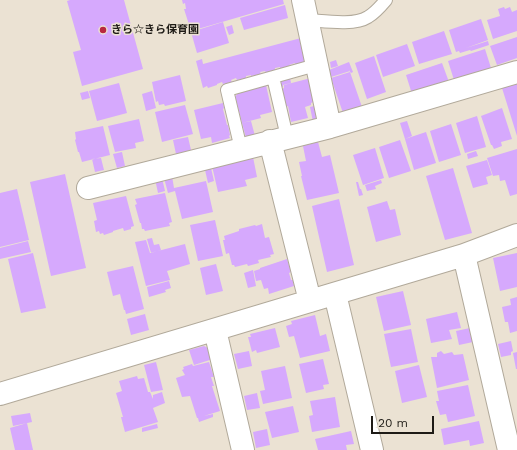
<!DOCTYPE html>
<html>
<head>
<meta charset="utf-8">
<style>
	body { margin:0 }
	#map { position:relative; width:517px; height:450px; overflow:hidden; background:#ebe2d3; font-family:"Work Sans",sans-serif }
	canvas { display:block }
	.scale { position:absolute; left:371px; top:416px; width:63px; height:18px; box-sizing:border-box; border:2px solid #1e1b16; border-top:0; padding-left:5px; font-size:12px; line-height:14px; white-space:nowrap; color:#1e1b16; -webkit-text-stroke:3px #ebe2d3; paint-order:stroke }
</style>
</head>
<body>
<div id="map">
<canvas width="517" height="450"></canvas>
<div class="scale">20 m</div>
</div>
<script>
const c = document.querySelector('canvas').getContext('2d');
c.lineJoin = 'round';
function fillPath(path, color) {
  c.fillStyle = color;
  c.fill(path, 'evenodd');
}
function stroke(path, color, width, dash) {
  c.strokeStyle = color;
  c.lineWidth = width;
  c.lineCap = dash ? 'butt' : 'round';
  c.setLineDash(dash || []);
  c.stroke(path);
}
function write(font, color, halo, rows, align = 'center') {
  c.font = font + ' "Work Sans","Noto Sans JP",sans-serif';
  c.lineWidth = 3;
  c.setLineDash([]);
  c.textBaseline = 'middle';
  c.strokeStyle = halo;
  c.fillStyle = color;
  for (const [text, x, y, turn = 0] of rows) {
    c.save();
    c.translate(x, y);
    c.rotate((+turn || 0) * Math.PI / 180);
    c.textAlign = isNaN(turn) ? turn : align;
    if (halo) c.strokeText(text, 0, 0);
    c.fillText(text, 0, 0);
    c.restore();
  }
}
fillPath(new Path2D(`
	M 70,0 L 124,0 L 143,69 L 82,86 L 73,52 L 81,50 L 67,1 Z
	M 182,0 L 283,0 L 284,4 L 191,31 L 184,9 L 186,9 L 185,3 L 183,4 Z
	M 285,5 L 288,18 L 244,30 L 240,18 Z
	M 504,7 L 505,9 L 510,7 L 512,12 L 517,10 L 517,31 L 493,39 L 487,20 L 500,16 L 498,9 Z
	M 481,19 L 488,40 L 466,48 L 488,41 L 489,45 L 471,51 L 470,50 L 460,53 L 459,51 L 456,52 L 449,30 Z
	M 223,22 L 229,43 L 197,53 L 191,32 Z
	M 232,25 L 234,33 L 229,35 L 226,27 Z
	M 444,31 L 452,54 L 419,64 L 412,42 Z
	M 517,37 L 517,58 L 497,65 L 490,46 Z
	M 301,38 L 307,60 L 304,61 L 304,63 L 295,65 L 295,63 L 289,65 L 290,67 L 280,69 L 280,67 L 275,68 L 275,70 L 266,73 L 265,71 L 260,72 L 261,74 L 251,76 L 251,75 L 246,76 L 246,78 L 237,80 L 236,78 L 231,80 L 232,82 L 223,84 L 222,82 L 217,84 L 217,85 L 208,88 L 207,86 L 203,88 L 196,61 L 202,59 L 203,64 Z
	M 407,44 L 415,66 L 383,77 L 376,55 Z
	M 485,49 L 491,68 L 454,80 L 448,61 Z
	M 374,56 L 386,92 L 367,99 L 355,63 Z
	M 336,60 L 338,66 L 331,68 L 330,62 Z
	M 349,62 L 353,72 L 351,73 L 349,70 L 350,71 L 331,77 L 329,70 Z
	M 442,63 L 449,82 L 412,94 L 406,75 Z
	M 350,72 L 362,107 L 343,113 L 331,78 Z
	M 180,75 L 186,101 L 165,106 L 164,104 L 159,105 L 158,101 L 156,102 L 152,82 Z
	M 290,78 L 291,83 L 283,85 L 283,87 L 281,88 L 280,80 Z
	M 311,78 L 316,101 L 311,103 L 311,105 L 305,107 L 308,118 L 291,122 L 288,106 L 286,107 L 282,89 L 284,88 L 284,85 Z
	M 119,83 L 127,113 L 97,121 L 89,91 Z
	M 517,83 L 517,136 L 502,88 Z
	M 266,85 L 272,112 L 260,115 L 261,118 L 242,123 L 235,96 L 237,95 L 236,92 Z
	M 88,91 L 90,98 L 82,100 L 80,93 Z
	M 152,91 L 156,108 L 146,111 L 142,94 Z
	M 223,103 L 224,108 L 223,109 L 227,125 L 228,125 L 230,135 L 229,136 L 230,138 L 212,143 L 211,137 L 201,139 L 194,110 Z
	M 185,105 L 193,134 L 162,142 L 155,112 Z
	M 318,105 L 322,120 L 313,122 L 310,107 Z
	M 502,108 L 512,139 L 501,142 L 502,146 L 494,149 L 492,145 L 491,145 L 481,116 Z
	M 477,116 L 486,147 L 465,153 L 456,123 Z
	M 139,119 L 144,141 L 135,143 L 136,148 L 115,152 L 108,126 Z
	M 251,121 L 255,136 L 246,138 L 242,123 Z
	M 407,121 L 412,136 L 405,139 L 400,123 Z
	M 451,124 L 461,155 L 439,162 L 430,131 Z
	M 103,126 L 110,155 L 82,162 L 79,152 L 78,152 L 75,140 L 76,139 L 75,132 Z
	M 426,132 L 436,163 L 414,170 L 405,139 Z
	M 188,137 L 191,150 L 176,154 L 173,140 Z
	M 400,140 L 411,171 L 389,178 L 379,147 Z
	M 318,142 L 322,157 L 330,155 L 339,193 L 307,200 L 301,176 L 302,176 L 299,162 L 306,161 L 303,146 Z
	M 375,148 L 384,178 L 363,185 L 353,155 Z
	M 517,149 L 517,194 L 510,196 L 505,180 L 500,181 L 499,175 L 493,176 L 487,158 Z
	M 476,151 L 478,156 L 468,159 L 467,154 Z
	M 122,152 L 125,166 L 117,168 L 113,154 Z
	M 253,157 L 257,177 L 245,180 L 247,186 L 218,192 L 212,166 Z
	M 101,158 L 104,170 L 95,172 L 92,159 Z
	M 487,160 L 492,175 L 486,177 L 488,184 L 473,188 L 466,166 Z
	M 211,168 L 214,181 L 208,183 L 205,170 Z
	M 453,168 L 472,233 L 445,240 L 426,176 Z
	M 65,174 L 86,268 L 51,276 L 30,182 Z
	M 172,176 L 174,188 L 206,181 L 213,212 L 182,219 L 175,191 L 168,193 L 164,178 Z
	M 162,178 L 165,191 L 158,193 L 155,179 Z
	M 381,180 L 382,183 L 375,186 L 376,189 L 367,191 L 365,185 Z
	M 356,182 L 358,182 L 360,189 L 361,189 L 363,195 L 359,196 Z
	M 17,189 L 29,240 L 0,247 L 0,193 Z
	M 165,193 L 172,222 L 169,223 L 170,226 L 145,231 L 144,229 L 142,229 L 141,223 L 140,223 L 135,205 L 137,204 L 135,199 Z
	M 126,196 L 134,226 L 131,227 L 131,229 L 124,231 L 123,228 L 113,231 L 113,232 L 104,235 L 103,233 L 100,234 L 99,231 L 96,232 L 94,221 L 97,220 L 93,203 Z
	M 339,199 L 354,265 L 327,272 L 312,206 Z
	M 387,201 L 390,210 L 395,209 L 401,235 L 376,242 L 367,207 Z
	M 215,220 L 223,256 L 198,261 L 190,225 Z
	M 262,224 L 265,238 L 269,237 L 274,254 L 270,255 L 271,257 L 258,260 L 259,263 L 248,266 L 247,264 L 235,267 L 234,265 L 232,265 L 229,253 L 226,254 L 223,240 L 225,240 L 224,236 L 239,231 L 239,229 L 255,225 L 256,226 Z
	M 152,238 L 154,245 L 159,244 L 161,250 L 151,253 L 147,239 Z
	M 146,240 L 150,253 L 185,244 L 190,264 L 167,271 L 170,280 L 146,286 L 135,242 Z
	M 28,241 L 31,252 L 0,259 L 0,248 Z
	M 33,253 L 46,308 L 21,313 L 8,259 Z
	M 517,253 L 517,287 L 500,291 L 493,258 Z
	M 287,259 L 291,272 L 289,273 L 291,280 L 293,280 L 294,286 L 269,294 L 268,288 L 264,289 L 261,280 L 256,281 L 254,271 L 260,269 L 260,268 Z
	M 216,264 L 223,291 L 206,295 L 200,268 Z
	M 133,266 L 144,309 L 126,314 L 125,310 L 124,310 L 120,294 L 113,296 L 107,272 Z
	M 253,270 L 256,286 L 248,288 L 244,273 Z
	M 169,281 L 171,288 L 165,290 L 166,292 L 149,297 L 147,287 Z
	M 403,291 L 411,325 L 384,331 L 376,297 Z
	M 517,297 L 517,331 L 510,333 L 508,322 L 505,322 L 502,307 L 511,305 L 510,299 Z
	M 457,312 L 461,328 L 449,330 L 452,339 L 431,343 L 426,319 Z
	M 145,314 L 149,330 L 131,335 L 127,319 Z
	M 315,315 L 320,336 L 326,334 L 330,351 L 300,358 L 294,336 L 289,337 L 286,326 L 292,324 L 291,321 Z
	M 275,328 L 280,347 L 257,353 L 256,350 L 252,352 L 248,337 L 251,337 L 250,334 Z
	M 470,328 L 473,342 L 459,345 L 456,331 Z
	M 411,329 L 418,362 L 391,367 L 384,334 Z
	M 511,341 L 513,351 L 511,352 L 511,355 L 501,357 L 498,344 Z
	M 204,346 L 210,349 L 213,359 L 194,365 L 189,350 Z
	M 249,351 L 252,366 L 238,369 L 234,354 Z
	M 441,351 L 444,354 L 452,352 L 454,355 L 463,354 L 469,380 L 437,388 L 431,357 L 437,357 L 437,353 Z
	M 517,352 L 517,369 L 516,369 L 513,353 Z
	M 323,359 L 329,384 L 323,385 L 324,389 L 306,393 L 299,364 Z
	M 156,362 L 163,390 L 151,392 L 144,365 Z
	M 209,362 L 214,377 L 211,377 L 214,386 L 212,386 L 220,411 L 204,416 L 213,414 L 213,417 L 199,422 L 198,418 L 197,418 L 190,396 L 182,397 L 176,378 L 185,375 L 182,370 L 184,369 L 183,367 L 192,364 L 193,366 Z
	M 419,365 L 427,397 L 402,403 L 395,371 Z
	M 285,366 L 292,398 L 263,404 L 260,391 L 265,390 L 261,371 Z
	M 137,376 L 138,379 L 144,378 L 148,392 L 150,392 L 153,399 L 153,395 L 162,392 L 165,403 L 153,408 L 158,422 L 125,432 L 121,417 L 123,417 L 116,393 L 122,391 L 119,381 Z
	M 468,385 L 475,416 L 448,422 L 446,414 L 440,415 L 436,401 L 439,401 L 437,391 Z
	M 257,393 L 260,408 L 247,410 L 244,396 Z
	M 335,397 L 340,427 L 312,432 L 309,416 L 313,415 L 310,401 Z
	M 293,406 L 299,432 L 272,438 L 265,412 Z
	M 30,413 L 32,422 L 13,426 L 11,416 Z
	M 479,421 L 484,443 L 470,446 L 469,440 L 444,445 L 441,429 Z
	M 27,423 L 33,450 L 15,450 L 10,428 Z
	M 157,424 L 158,428 L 142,432 L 142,428 Z
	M 267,429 L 270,445 L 256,448 L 253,432 Z
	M 351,431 L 354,444 L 346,445 L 347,450 L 318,450 L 315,439 Z`), '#d6a9fd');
const lane = new Path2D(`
	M 307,20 C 324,21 354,26 368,17 C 375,13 381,6 386,0
	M 273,77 L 287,137
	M 241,149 L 227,90 L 316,65`);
const street = new Path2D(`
	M 303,0 L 330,127
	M 270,141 L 310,301
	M 88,188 L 330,127 L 517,72
	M 464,255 L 509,450
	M 335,294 L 372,450
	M 215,330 L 243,450
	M 0,394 L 310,301 L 464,255 L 517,235`);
stroke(lane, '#b1a99a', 14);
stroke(street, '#b1a99a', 24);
stroke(lane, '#fff', 12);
stroke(street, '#fff', 22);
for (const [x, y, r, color] of [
	[103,30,4,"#b9283f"]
]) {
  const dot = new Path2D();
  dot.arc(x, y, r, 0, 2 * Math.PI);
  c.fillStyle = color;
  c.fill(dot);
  stroke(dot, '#ebe2d3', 1.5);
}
write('bold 11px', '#1e1b16', '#ebe2d3', [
	["きら☆きら保育園",111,30]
], 'left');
</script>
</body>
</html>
